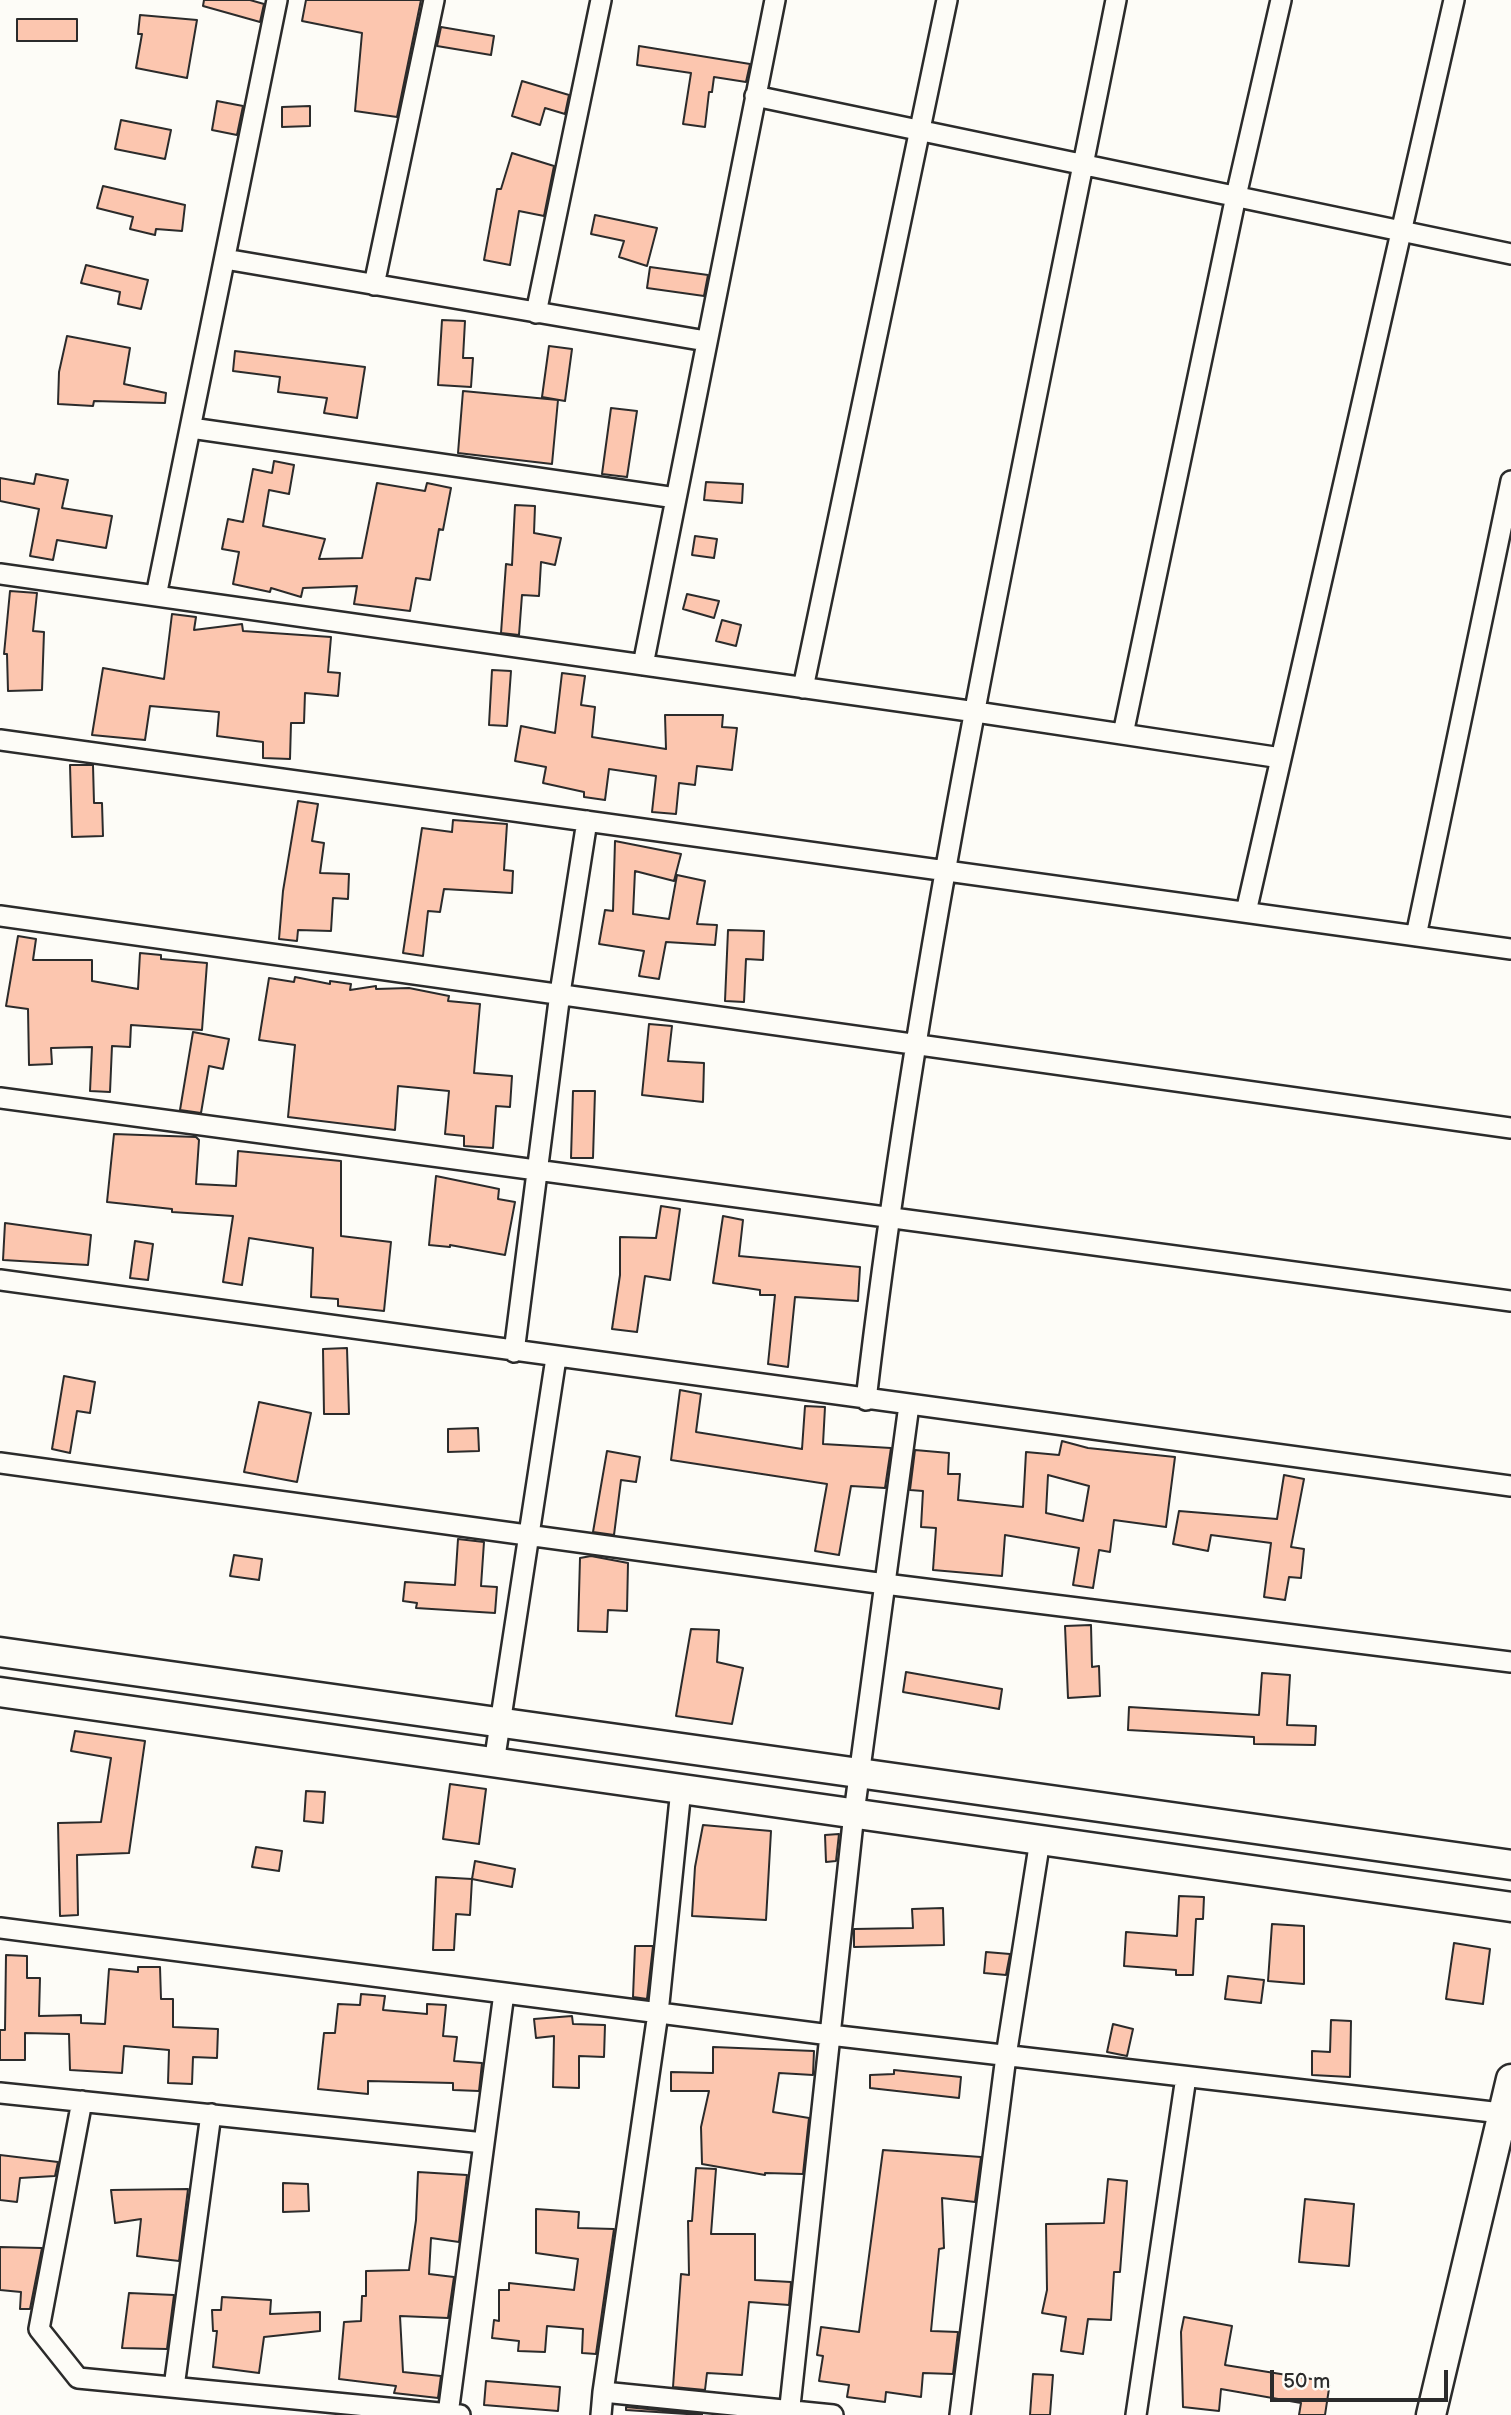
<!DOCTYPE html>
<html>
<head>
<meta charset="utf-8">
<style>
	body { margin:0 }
	#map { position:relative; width:1511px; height:2415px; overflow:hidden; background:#fdfcf7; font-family:"Balsamiq Sans",sans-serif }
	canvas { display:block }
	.scale { position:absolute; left:1270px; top:2370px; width:178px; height:32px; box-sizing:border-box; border:4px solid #2b2b2b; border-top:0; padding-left:9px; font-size:21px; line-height:24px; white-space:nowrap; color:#2b2b2b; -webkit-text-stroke:5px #fdfcf7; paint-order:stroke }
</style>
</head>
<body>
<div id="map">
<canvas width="1511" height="2415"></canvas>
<div class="scale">50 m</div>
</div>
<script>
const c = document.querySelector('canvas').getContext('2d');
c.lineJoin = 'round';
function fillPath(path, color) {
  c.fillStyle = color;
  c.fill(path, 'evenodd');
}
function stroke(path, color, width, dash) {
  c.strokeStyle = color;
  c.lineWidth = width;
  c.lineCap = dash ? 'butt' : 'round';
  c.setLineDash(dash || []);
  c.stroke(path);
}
const building = new Path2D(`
	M 204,0 L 250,0 L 264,4 L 260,22 L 203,6 Z
	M 306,0 L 421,0 L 397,117 L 355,111 L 362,33 L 302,21 Z
	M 140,15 L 197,20 L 187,78 L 136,68 L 142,34 L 138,34 Z
	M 17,19 L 77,19 L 77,41 L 17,41 Z
	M 441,27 L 494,36 L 491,55 L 437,46 Z
	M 639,46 L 750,64 L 746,82 L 714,77 L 712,92 L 709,92 L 705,127 L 683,124 L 691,73 L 637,65 Z
	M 522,81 L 569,95 L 565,114 L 545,108 L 540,125 L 512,116 Z
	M 217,101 L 243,106 L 237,135 L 212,130 Z
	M 310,106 L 310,126 L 282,127 L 282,107 Z
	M 121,120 L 171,130 L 165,159 L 115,149 Z
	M 512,153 L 554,166 L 544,216 L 519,211 L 510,265 L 484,260 L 497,189 L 501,189 Z
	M 103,186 L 185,205 L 182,231 L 156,229 L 155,235 L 130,229 L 133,217 L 97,208 Z
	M 595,215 L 657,228 L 647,266 L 619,257 L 624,241 L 591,234 Z
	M 86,265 L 148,280 L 141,309 L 118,304 L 120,292 L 81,283 Z
	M 650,267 L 708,275 L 704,296 L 647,288 Z
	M 442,320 L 465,321 L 463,358 L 473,358 L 471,387 L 438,385 Z
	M 67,336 L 130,348 L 124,384 L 166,393 L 165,403 L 94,401 L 93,406 L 58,404 L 59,372 Z
	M 549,346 L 572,349 L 565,401 L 542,397 Z
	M 235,351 L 365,367 L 357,418 L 324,413 L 327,398 L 278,392 L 280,377 L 233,371 Z
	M 463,391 L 558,400 L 552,464 L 458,453 Z
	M 611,408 L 637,411 L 627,477 L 602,474 Z
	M 274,461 L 294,465 L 289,494 L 269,490 L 263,526 L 325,539 L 319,559 L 362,558 L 377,483 L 425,491 L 427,483 L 451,488 L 443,530 L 439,529 L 430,580 L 416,578 L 410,611 L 354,604 L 357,586 L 303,588 L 301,597 L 271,588 L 270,592 L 233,584 L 239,552 L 222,549 L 228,519 L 243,522 L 253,469 L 272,473 Z
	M 36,474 L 68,480 L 62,508 L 112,516 L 106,548 L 57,540 L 53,560 L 30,556 L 39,509 L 0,501 L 0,478 L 34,484 Z
	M 706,482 L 743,484 L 742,503 L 704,500 Z
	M 515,505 L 535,506 L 534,533 L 561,538 L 555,565 L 541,562 L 539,596 L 522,595 L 519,635 L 501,633 L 506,564 L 512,565 Z
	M 695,536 L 717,539 L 714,558 L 692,555 Z
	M 10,591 L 37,593 L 33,631 L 44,632 L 42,690 L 8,691 L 7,654 L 4,654 Z
	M 687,594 L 719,601 L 714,618 L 683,609 Z
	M 172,614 L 196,617 L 194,630 L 242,624 L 243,631 L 331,637 L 328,672 L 340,673 L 338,696 L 305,693 L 304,723 L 291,723 L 290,759 L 263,758 L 263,742 L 217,736 L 219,712 L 150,706 L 145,740 L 92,735 L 103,668 L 164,679 Z
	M 722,620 L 741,625 L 736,646 L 716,641 Z
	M 492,670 L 511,671 L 507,726 L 489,725 Z
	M 562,673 L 585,676 L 581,705 L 595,707 L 592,737 L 666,749 L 665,715 L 723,715 L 722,727 L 737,728 L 732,770 L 697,766 L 695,785 L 679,783 L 676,814 L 652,812 L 656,776 L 609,769 L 605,800 L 584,797 L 584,792 L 543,783 L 546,767 L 515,761 L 521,726 L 555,733 Z
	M 70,765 L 93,765 L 94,803 L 102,803 L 103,836 L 72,837 Z
	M 298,801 L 318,804 L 312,841 L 324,843 L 320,873 L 349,874 L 348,899 L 333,898 L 331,931 L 298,930 L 297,941 L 279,939 L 283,891 Z
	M 453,820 L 507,824 L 504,870 L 513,871 L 512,893 L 444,889 L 440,912 L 428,911 L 423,956 L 403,953 L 422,828 L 452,832 Z
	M 615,841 L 681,854 L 674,881 L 635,871 L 633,914 L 669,919 L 677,875 L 705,881 L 697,924 L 717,925 L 715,945 L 666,942 L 659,979 L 639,976 L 644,951 L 599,944 L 605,910 L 613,911 Z
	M 728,930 L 764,931 L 763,960 L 746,959 L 744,1002 L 725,1001 Z
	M 18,936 L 36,939 L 33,960 L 92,960 L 92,981 L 138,989 L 140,953 L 161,955 L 161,959 L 207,963 L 202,1030 L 131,1025 L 130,1047 L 112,1046 L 110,1092 L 90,1091 L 92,1047 L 51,1048 L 52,1064 L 29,1065 L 28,1009 L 6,1006 Z
	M 295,977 L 330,984 L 330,981 L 351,984 L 350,990 L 376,986 L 376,989 L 409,988 L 449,996 L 448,1001 L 480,1004 L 474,1073 L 512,1076 L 510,1107 L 496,1106 L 493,1148 L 464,1146 L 464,1136 L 445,1134 L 449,1091 L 398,1086 L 395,1130 L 288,1117 L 295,1045 L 259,1040 L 269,978 L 294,982 Z
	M 649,1024 L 672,1026 L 668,1061 L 704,1063 L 703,1102 L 642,1095 Z
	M 193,1032 L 229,1039 L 223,1069 L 209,1066 L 201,1113 L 180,1110 Z
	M 573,1091 L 595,1091 L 593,1158 L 571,1158 Z
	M 114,1134 L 196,1137 L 199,1140 L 196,1184 L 236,1186 L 238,1151 L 341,1161 L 341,1236 L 391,1242 L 384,1311 L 338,1306 L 338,1299 L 311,1297 L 313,1248 L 249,1238 L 242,1285 L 223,1282 L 233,1216 L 172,1212 L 172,1209 L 107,1202 Z
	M 436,1176 L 499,1189 L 498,1199 L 515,1202 L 505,1255 L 450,1245 L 450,1247 L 429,1245 Z
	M 661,1206 L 680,1209 L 670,1280 L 645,1276 L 637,1332 L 612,1329 L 620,1275 L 620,1237 L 656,1238 Z
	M 723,1216 L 743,1220 L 739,1256 L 860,1267 L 858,1301 L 795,1297 L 788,1367 L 768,1364 L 775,1295 L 760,1295 L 760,1290 L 713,1283 Z
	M 5,1223 L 91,1235 L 88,1265 L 3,1260 Z
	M 135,1241 L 153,1244 L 148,1280 L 130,1278 Z
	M 347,1348 L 349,1414 L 324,1414 L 323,1349 Z
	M 64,1376 L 95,1382 L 90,1413 L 77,1411 L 70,1453 L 52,1449 Z
	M 680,1390 L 701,1394 L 696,1432 L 802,1449 L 805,1406 L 825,1407 L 823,1444 L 891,1448 L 885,1488 L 851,1486 L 839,1555 L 815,1551 L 827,1484 L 671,1460 Z
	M 259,1402 L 311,1413 L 297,1482 L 244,1472 Z
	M 478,1428 L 479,1451 L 448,1452 L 448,1429 Z
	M 1062,1441 L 1088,1448 L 1175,1457 L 1166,1527 L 1114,1520 L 1110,1552 L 1099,1550 L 1093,1588 L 1073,1585 L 1079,1548 L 1005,1535 L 1002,1576 L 933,1570 L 936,1528 L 921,1527 L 923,1491 L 910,1490 L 915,1450 L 949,1453 L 948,1474 L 960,1474 L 958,1500 L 1023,1507 L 1026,1452 L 1059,1455 ZM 1048,1475 L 1089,1486 L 1083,1521 L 1046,1513 Z
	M 607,1451 L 640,1457 L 636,1482 L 621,1480 L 614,1535 L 593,1532 Z
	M 1284,1475 L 1304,1479 L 1291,1547 L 1304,1549 L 1301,1578 L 1289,1577 L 1285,1600 L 1264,1597 L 1271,1543 L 1211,1535 L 1208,1551 L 1173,1544 L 1179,1511 L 1277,1519 Z
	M 458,1539 L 484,1542 L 481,1586 L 497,1587 L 495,1613 L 416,1608 L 417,1603 L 403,1601 L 405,1582 L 455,1585 Z
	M 234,1555 L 262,1559 L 259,1580 L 230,1576 Z
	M 591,1556 L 628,1563 L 627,1611 L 608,1610 L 607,1632 L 578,1631 L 580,1558 Z
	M 1091,1625 L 1092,1667 L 1099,1666 L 1100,1696 L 1068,1698 L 1065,1626 Z
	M 691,1629 L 719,1630 L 717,1662 L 743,1668 L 732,1724 L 676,1716 Z
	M 906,1672 L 1002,1689 L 999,1709 L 903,1692 Z
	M 1262,1673 L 1290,1675 L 1287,1725 L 1316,1726 L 1315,1745 L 1254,1744 L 1254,1737 L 1128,1730 L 1129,1707 L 1259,1715 Z
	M 75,1731 L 145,1741 L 129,1853 L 77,1855 L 78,1915 L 60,1916 L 58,1823 L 101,1822 L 111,1758 L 71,1751 Z
	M 450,1784 L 486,1789 L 479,1844 L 443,1839 Z
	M 306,1791 L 325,1792 L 323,1823 L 304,1821 Z
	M 703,1825 L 771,1831 L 766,1920 L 692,1916 L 695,1867 Z
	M 839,1834 L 836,1861 L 826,1862 L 825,1835 Z
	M 256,1847 L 282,1851 L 279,1871 L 252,1867 Z
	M 475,1861 L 515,1869 L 512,1887 L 472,1879 Z
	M 436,1877 L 472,1879 L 470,1915 L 456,1914 L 454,1950 L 433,1950 Z
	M 1179,1896 L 1204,1897 L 1203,1919 L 1196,1919 L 1193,1975 L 1176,1975 L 1176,1970 L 1124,1966 L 1126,1932 L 1177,1936 Z
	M 943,1908 L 944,1945 L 854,1947 L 854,1929 L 913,1928 L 912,1909 Z
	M 1272,1924 L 1304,1926 L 1304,1984 L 1268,1981 Z
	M 1454,1943 L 1490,1949 L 1483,2004 L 1446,1999 Z
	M 635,1946 L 653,1946 L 647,1999 L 633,1997 Z
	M 986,1952 L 1010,1954 L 1006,1975 L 984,1973 Z
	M 6,1955 L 27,1956 L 27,1978 L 40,1978 L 39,2016 L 81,2015 L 81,2023 L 105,2024 L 109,1969 L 138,1972 L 138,1967 L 160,1967 L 161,1999 L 173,1999 L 173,2027 L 218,2029 L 217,2058 L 193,2057 L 192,2084 L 168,2083 L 169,2050 L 124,2046 L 122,2073 L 70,2070 L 69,2034 L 25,2033 L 25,2060 L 0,2060 L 0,2030 L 5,2030 Z
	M 1228,1976 L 1264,1980 L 1261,2003 L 1225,1999 Z
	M 361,1994 L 385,1996 L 383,2010 L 427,2014 L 427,2004 L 446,2005 L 443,2036 L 457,2037 L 454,2061 L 482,2063 L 479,2091 L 453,2090 L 453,2083 L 368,2081 L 368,2094 L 318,2089 L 324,2033 L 335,2033 L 338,2004 L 360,2005 Z
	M 572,2016 L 573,2024 L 605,2025 L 604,2057 L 579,2056 L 579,2088 L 553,2087 L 554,2036 L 536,2038 L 534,2019 Z
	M 1331,2020 L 1351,2021 L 1350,2077 L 1312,2075 L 1312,2051 L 1330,2052 Z
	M 1113,2024 L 1133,2029 L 1127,2056 L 1107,2052 Z
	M 713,2047 L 814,2051 L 813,2075 L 779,2073 L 773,2112 L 809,2118 L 803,2174 L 765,2173 L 765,2175 L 702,2164 L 701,2127 L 709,2091 L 671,2091 L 671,2072 L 713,2073 Z
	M 894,2070 L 961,2077 L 959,2098 L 870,2088 L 870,2075 L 894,2074 Z
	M 883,2150 L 981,2157 L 975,2202 L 942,2198 L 944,2248 L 939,2249 L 931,2331 L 958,2332 L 953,2374 L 923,2373 L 921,2397 L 886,2392 L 885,2402 L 847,2397 L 849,2385 L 819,2381 L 823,2356 L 817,2355 L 821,2327 L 859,2332 Z
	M 0,2155 L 58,2162 L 55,2176 L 20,2178 L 17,2202 L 0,2200 Z
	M 696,2168 L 716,2169 L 711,2234 L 755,2234 L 755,2280 L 791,2282 L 789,2305 L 749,2302 L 742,2375 L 707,2373 L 705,2390 L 673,2387 L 681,2274 L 689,2275 L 688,2221 L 692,2221 Z
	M 418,2172 L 467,2175 L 459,2242 L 431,2238 L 429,2274 L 454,2277 L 448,2318 L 400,2316 L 403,2372 L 441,2376 L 438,2398 L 394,2393 L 396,2386 L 339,2379 L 344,2322 L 361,2321 L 362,2296 L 366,2296 L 366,2271 L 409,2270 L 416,2220 Z
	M 1108,2179 L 1127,2181 L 1120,2272 L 1114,2272 L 1111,2320 L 1088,2319 L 1083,2354 L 1061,2351 L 1066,2317 L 1042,2313 L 1047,2290 L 1046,2224 L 1104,2223 Z
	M 283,2183 L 308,2184 L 309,2211 L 283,2212 Z
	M 188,2189 L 179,2261 L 137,2256 L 141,2219 L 115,2223 L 111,2190 Z
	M 1305,2199 L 1354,2204 L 1349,2266 L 1299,2262 Z
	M 536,2209 L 579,2212 L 578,2228 L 614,2229 L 596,2354 L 582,2353 L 583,2329 L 547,2326 L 545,2352 L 518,2351 L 519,2341 L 492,2338 L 494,2320 L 499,2321 L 499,2290 L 509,2290 L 509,2283 L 574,2290 L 578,2259 L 536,2253 Z
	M 0,2247 L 42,2248 L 30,2309 L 20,2309 L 21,2292 L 0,2290 Z
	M 129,2293 L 174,2295 L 167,2349 L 122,2348 Z
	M 222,2297 L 271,2300 L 270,2314 L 320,2312 L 320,2331 L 264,2337 L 259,2373 L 213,2367 L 217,2331 L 213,2331 L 212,2310 L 221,2310 Z
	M 1184,2317 L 1232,2326 L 1225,2365 L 1330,2382 L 1325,2415 L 1299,2415 L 1301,2403 L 1221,2389 L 1219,2411 L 1183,2407 L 1181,2332 Z
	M 1033,2374 L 1053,2375 L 1050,2415 L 1030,2415 Z
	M 486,2381 L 560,2387 L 558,2411 L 484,2405 Z
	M 626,2407 L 702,2414 L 702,2415 L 626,2410 Z`);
fillPath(building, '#fcc6af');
stroke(building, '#2b2b2b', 2);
const street = new Path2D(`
	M 755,96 L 1511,254
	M 225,259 L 706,341
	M 374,285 L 434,0
	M 536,313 L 601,0
	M 191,428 L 676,498
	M 0,574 L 976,712 L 1281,758
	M 156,596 L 277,0
	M 643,665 L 775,0
	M 803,688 L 947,0
	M 1123,734 L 1236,196 L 1281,0
	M 0,740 L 1511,949
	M 1246,912 L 1454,0
	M 0,916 L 1511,1128
	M 1416,936 L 1511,481
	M 0,1098 L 1511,1301
	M 0,1280 L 1511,1486
	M 514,1352 L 560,993 L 587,821
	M 866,1400 C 921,929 1024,465 1116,0
	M 0,1463 L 885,1584 L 1511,1662
	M 494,1763 L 556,1358
	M 681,1789 L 658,2013 L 603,2392 L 833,2415
	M 0,1928 L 830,2035 L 1501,2113
	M 0,2093 L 484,2143
	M 82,2101 L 39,2329 L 78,2378 L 460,2415
	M 174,2387 L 211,2114
	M 448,2414 L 504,1993
	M 601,2415 L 603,2392
	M 789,2415 L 854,1813 L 909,1405
	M 960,2415 L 1006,2056 L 1040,1840
	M 1136,2415 L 1186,2077`);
const secondary = new Path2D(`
	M 0,1652 L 1511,1865
	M 0,1692 L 1511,1907
	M 1431,2415 L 1511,2079`);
stroke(street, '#2b2b2b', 24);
stroke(secondary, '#2b2b2b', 33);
stroke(street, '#fdfcf7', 19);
stroke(secondary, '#fdfcf7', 28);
</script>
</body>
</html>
